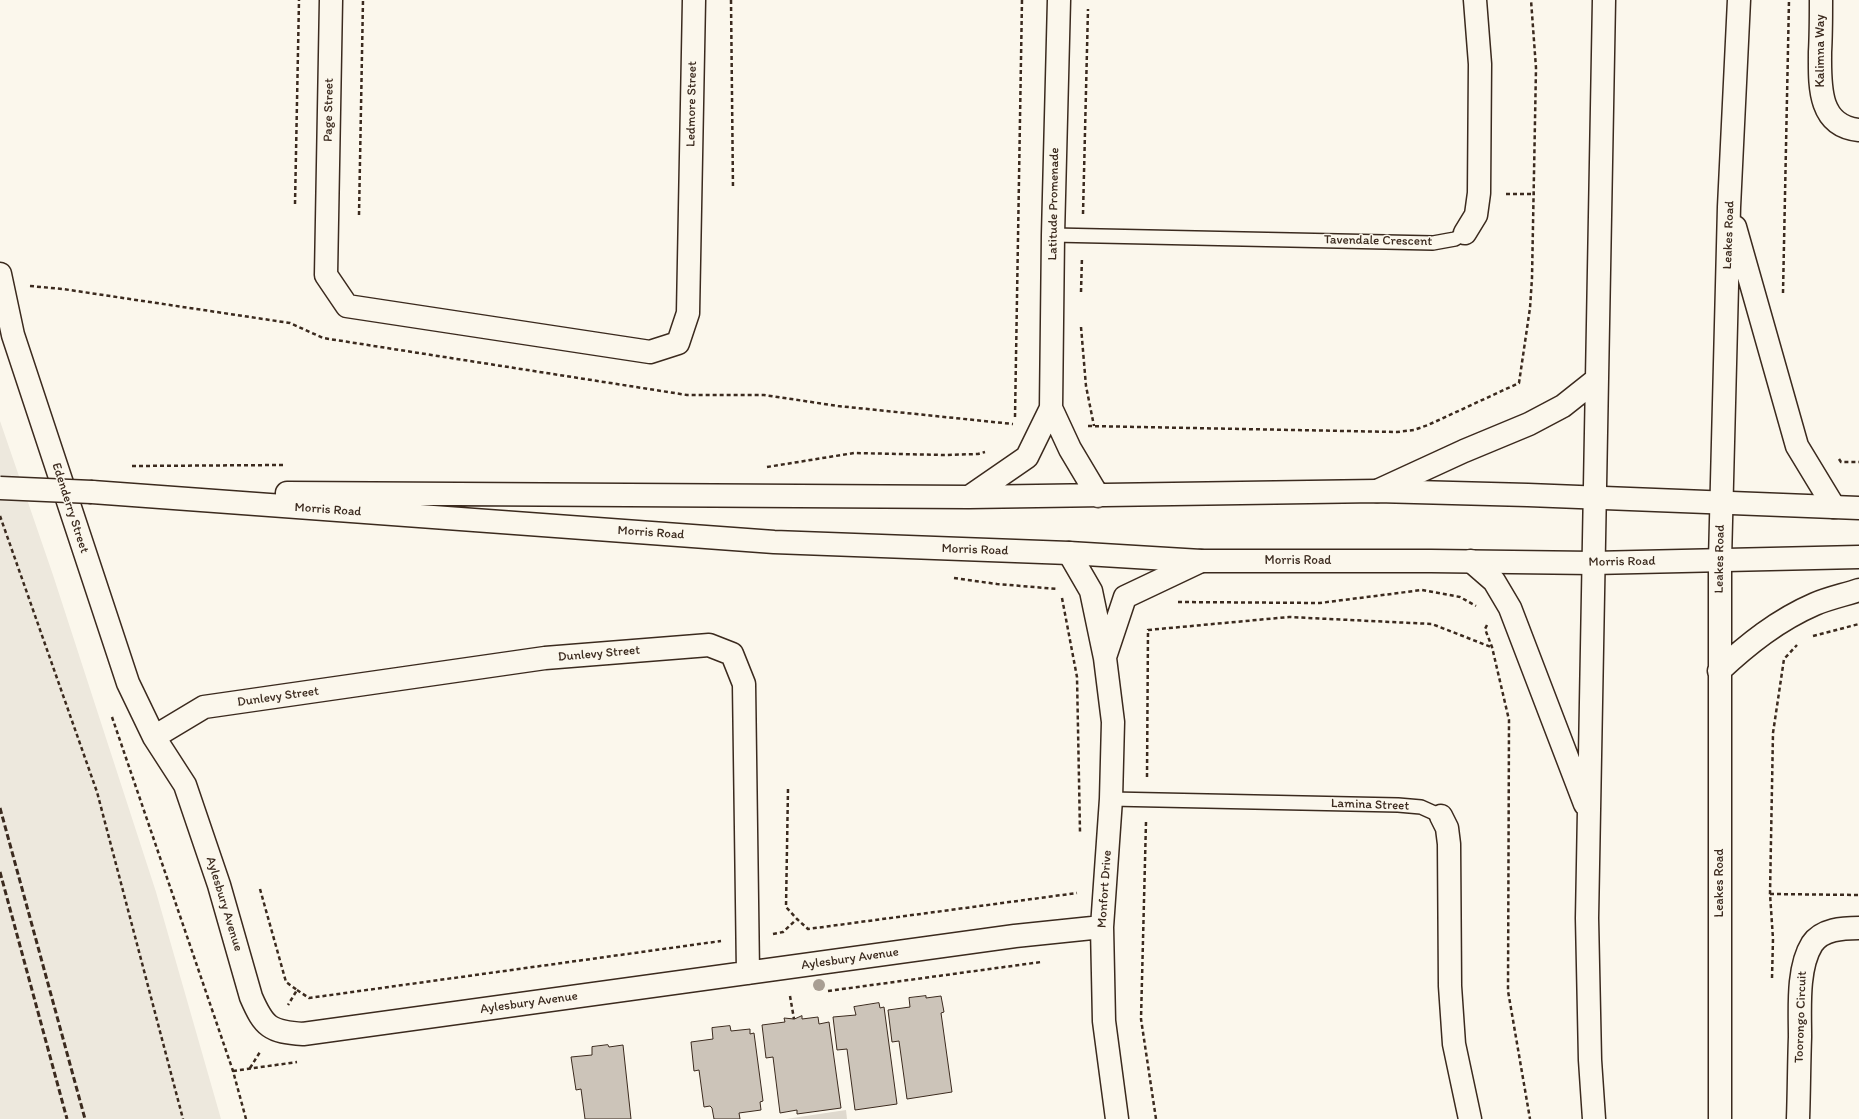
<!DOCTYPE html>
<html>
<head>
<meta charset="utf-8">
<style>
	body { margin:0 }
	canvas { display:block; background:#fbf7ec }
</style>
</head>
<body>
<canvas width="1859" height="1119"></canvas>
<script>
const c = document.querySelector('canvas').getContext('2d');
c.lineJoin = 'round';
function fillPath(path, color) {
  c.fillStyle = color;
  c.fill(path, 'evenodd');
}
function stroke(path, color, width, dash) {
  c.strokeStyle = color;
  c.lineWidth = width;
  c.lineCap = dash ? 'butt' : 'round';
  c.setLineDash(dash || []);
  c.stroke(path);
}
function write(font, color, halo, rows, align = 'center') {
  c.font = font + ' Itim,sans-serif';
  c.lineWidth = 3;
  c.setLineDash([]);
  c.textBaseline = 'middle';
  c.strokeStyle = halo;
  c.fillStyle = color;
  for (const [text, x, y, turn = 0] of rows) {
    c.save();
    c.translate(x, y);
    c.rotate((+turn || 0) * Math.PI / 180);
    c.textAlign = isNaN(turn) ? turn : align;
    if (halo) c.strokeText(text, 0, 0);
    c.fillText(text, 0, 0);
    c.restore();
  }
}
fillPath(new Path2D(`
	M 0,421 L 53,575 L 156,892 L 221,1119 L 0,1119 Z`), '#ede8dd');
fillPath(new Path2D(`
	M 846,1110 L 847,1119 L 786,1119 Z`), '#dfd9ce');
const building = new Path2D(`
	M 926,996 L 926,998 L 941,996 L 944,1012 L 941,1013 L 952,1092 L 907,1099 L 899,1041 L 892,1042 L 888,1010 L 910,1007 L 909,998 Z
	M 879,1003 L 880,1008 L 884,1007 L 897,1104 L 855,1110 L 847,1049 L 837,1050 L 833,1017 L 856,1015 L 854,1007 Z
	M 802,1016 L 802,1019 L 818,1017 L 819,1024 L 829,1022 L 841,1108 L 797,1114 L 797,1110 L 780,1113 L 773,1057 L 766,1058 L 762,1025 L 785,1022 L 784,1018 L 794,1019 Z
	M 730,1026 L 731,1031 L 750,1029 L 750,1034 L 754,1033 L 763,1101 L 760,1102 L 761,1110 L 739,1113 L 740,1119 L 714,1119 L 712,1108 L 710,1106 L 704,1107 L 699,1070 L 694,1071 L 691,1042 L 713,1039 L 712,1028 Z
	M 608,1045 L 609,1047 L 623,1045 L 631,1119 L 585,1119 L 581,1089 L 576,1090 L 571,1057 L 592,1055 L 592,1047 Z`);
fillPath(building, '#ccc4b9');
stroke(building, '#3b2a1e', 1);
const lane = new Path2D(`
	M 1053,235 L 1433,243 L 1455,239 L 1465,233
	M 1111,799 L 1398,805 L 1421,807 L 1441,816`);
const street = new Path2D(`
	M 331,0 L 326,275 L 347,306 L 650,352 L 678,343 L 688,313 L 694,0
	M 1821,0 C 1821,17 1821,35 1820,52 C 1820,83 1817,126 1859,130
	M 1465,233 L 1476,215 L 1479,193 L 1480,64 L 1475,0
	M 0,274 L 13,335 L 128,683 L 154,737 L 185,785 L 219,885 L 251,997 C 264,1027 270,1032 303,1034 L 1015,936 L 1102,927
	M 1069,553 L 1091,591 L 1105,658 L 1113,722 L 1111,799 L 1102,927 L 1104,1021 L 1117,1119
	M 1105,657 L 1125,597 L 1201,561
	M 154,737 L 204,707 L 545,658 L 709,645 L 732,654 L 744,684 L 748,973
	M 1441,816 L 1447,828 L 1449,844 L 1450,986 L 1454,1044 L 1470,1119
	M 1798,1119 C 1799,1092 1799,1064 1800,1037 C 1800,1009 1797,968 1812,944 C 1822,929 1843,928 1859,928`);
const secondary = new Path2D(`
	M 1051,408 L 1070,449 L 1098,496
	M 92,492 L 774,542 L 1069,553 L 1201,561 L 1431,561 L 1593,563 L 1859,557
	M 287,493 L 969,497 L 1377,491 L 1528,495 L 1859,508
	M 969,497 L 1027,457 L 1051,408 L 1053,235 L 1059,0`);
const highway = new Path2D(`
	M 1735,227 L 1797,446 L 1834,507
	M 1377,491 L 1464,451 L 1529,424 L 1563,406 L 1597,379
	M 1471,561 L 1494,581 L 1510,608 L 1585,804
	M 1719,671 C 1748,644 1778,620 1815,604 C 1829,598 1844,595 1859,590
	M 1594,1119 L 1590,1060 L 1587,918 L 1604,0
	M 1720,1119 L 1720,560 L 1729,207 L 1739,0`);
stroke(lane, '#3b2a1e', 16);
stroke(street, '#3b2a1e', 25);
stroke(secondary, '#3b2a1e', 25);
stroke(highway, '#3b2a1e', 25);
stroke(new Path2D(`
	M 731,0 L 733,189
	M 1506,194 L 1535,194
	M 295,204 L 299,0
	M 1083,214 L 1088,9
	M 359,215 L 363,0
	M 30,286 L 63,289 L 290,323 L 323,338 L 687,395 L 764,395 L 838,406 L 1013,424
	M 1081,292 L 1082,257
	M 1783,293 L 1789,0
	M 1081,327 L 1086,386 L 1094,426
	M 1015,417 L 1022,0
	M 1088,426 L 1397,432 L 1414,430 L 1428,425 L 1519,383 L 1530,308 L 1532,278 L 1536,68 L 1531,0
	M 1839,459 L 1841,462 L 1859,462
	M 132,466 L 283,465
	M 767,467 L 854,453 L 944,455 L 978,454 L 985,452
	M 0,516 L 97,792 L 183,1119
	M 954,578 L 997,584 L 1058,589
	M 1062,598 L 1077,677 L 1080,832
	M 1178,602 L 1320,603 L 1422,590 L 1460,597 L 1476,606
	M 1487,625 L 1485,629 L 1492,647 L 1509,720 L 1508,991 L 1530,1119
	M 1813,636 L 1859,624
	M 112,717 L 233,1071 L 246,1119
	M 1147,777 L 1148,630 L 1289,617 L 1432,624 L 1491,647
	M 788,789 L 786,907 L 797,919
	M 1146,822 L 1141,1019 L 1156,1119
	M 260,889 L 286,982 L 297,990 L 288,1005
	M 1770,894 L 1859,895
	M 773,934 L 783,932 L 797,919 L 808,929 L 1077,893
	M 1772,978 L 1773,939 L 1770,894 L 1773,733 L 1784,659 L 1797,645
	M 297,990 L 309,998 L 721,941
	M 828,991 L 1041,962
	M 790,996 L 794,1019
	M 250,1068 L 260,1052
	M 233,1071 L 297,1062`), '#3b2a1e', 2.5, [4, 3]);
stroke(lane, '#fbf7ec', 13);
stroke(street, '#fbf7ec', 22);
stroke(secondary, '#fbf7ec', 22);
stroke(highway, '#fbf7ec', 22);
stroke(new Path2D(`
	M 0,808 L 85,1119
	M 0,872 L 67,1119`), '#3b2a1e', 3, [6, 3]);
const secondaryBridge = new Path2D(`
	M 0,488 L 92,492`);
stroke(secondaryBridge, '#3b2a1e', 25, []);
stroke(secondaryBridge, '#fbf7ec', 22);
c.fillStyle = '#a89e93';
for (const [x, y] of [
	[819,985]
]) {
  c.beginPath();
  c.arc(x, y, 6, 0, 2 * Math.PI);
  c.fill();
}
write('13px', '#3b2a1e', '#fbf7ec', [
	["Kalimna Way",1821,51,-90],
	["Ledmore Street",692,104,-89],
	["Page Street",329,110,-89],
	["Latitude Promenade",1054,204,-89],
	["Leakes Road",1729,235,-88],
	["Tavendale Crescent",1378,241,1],
	["Edenderry Street",70,508,72],
	["Morris Road",328,510,4],
	["Morris Road",651,533,4],
	["Morris Road",975,550,2],
	["Leakes Road",1720,559,-89],
	["Morris Road",1298,561],
	["Morris Road",1622,562,-1],
	["Dunlevy Street",599,654,-5],
	["Dunlevy Street",278,697,-8],
	["Lamina Street",1370,805,2],
	["Leakes Road",1720,883,-90],
	["Monfort Drive",1105,889,-86],
	["Aylesbury Avenue",224,904,73],
	["Aylesbury Avenue",850,959,-8],
	["Aylesbury Avenue",529,1003,-8],
	["Toorongo Circuit",1801,1017,-88]
]);
</script>
</body>
</html>
